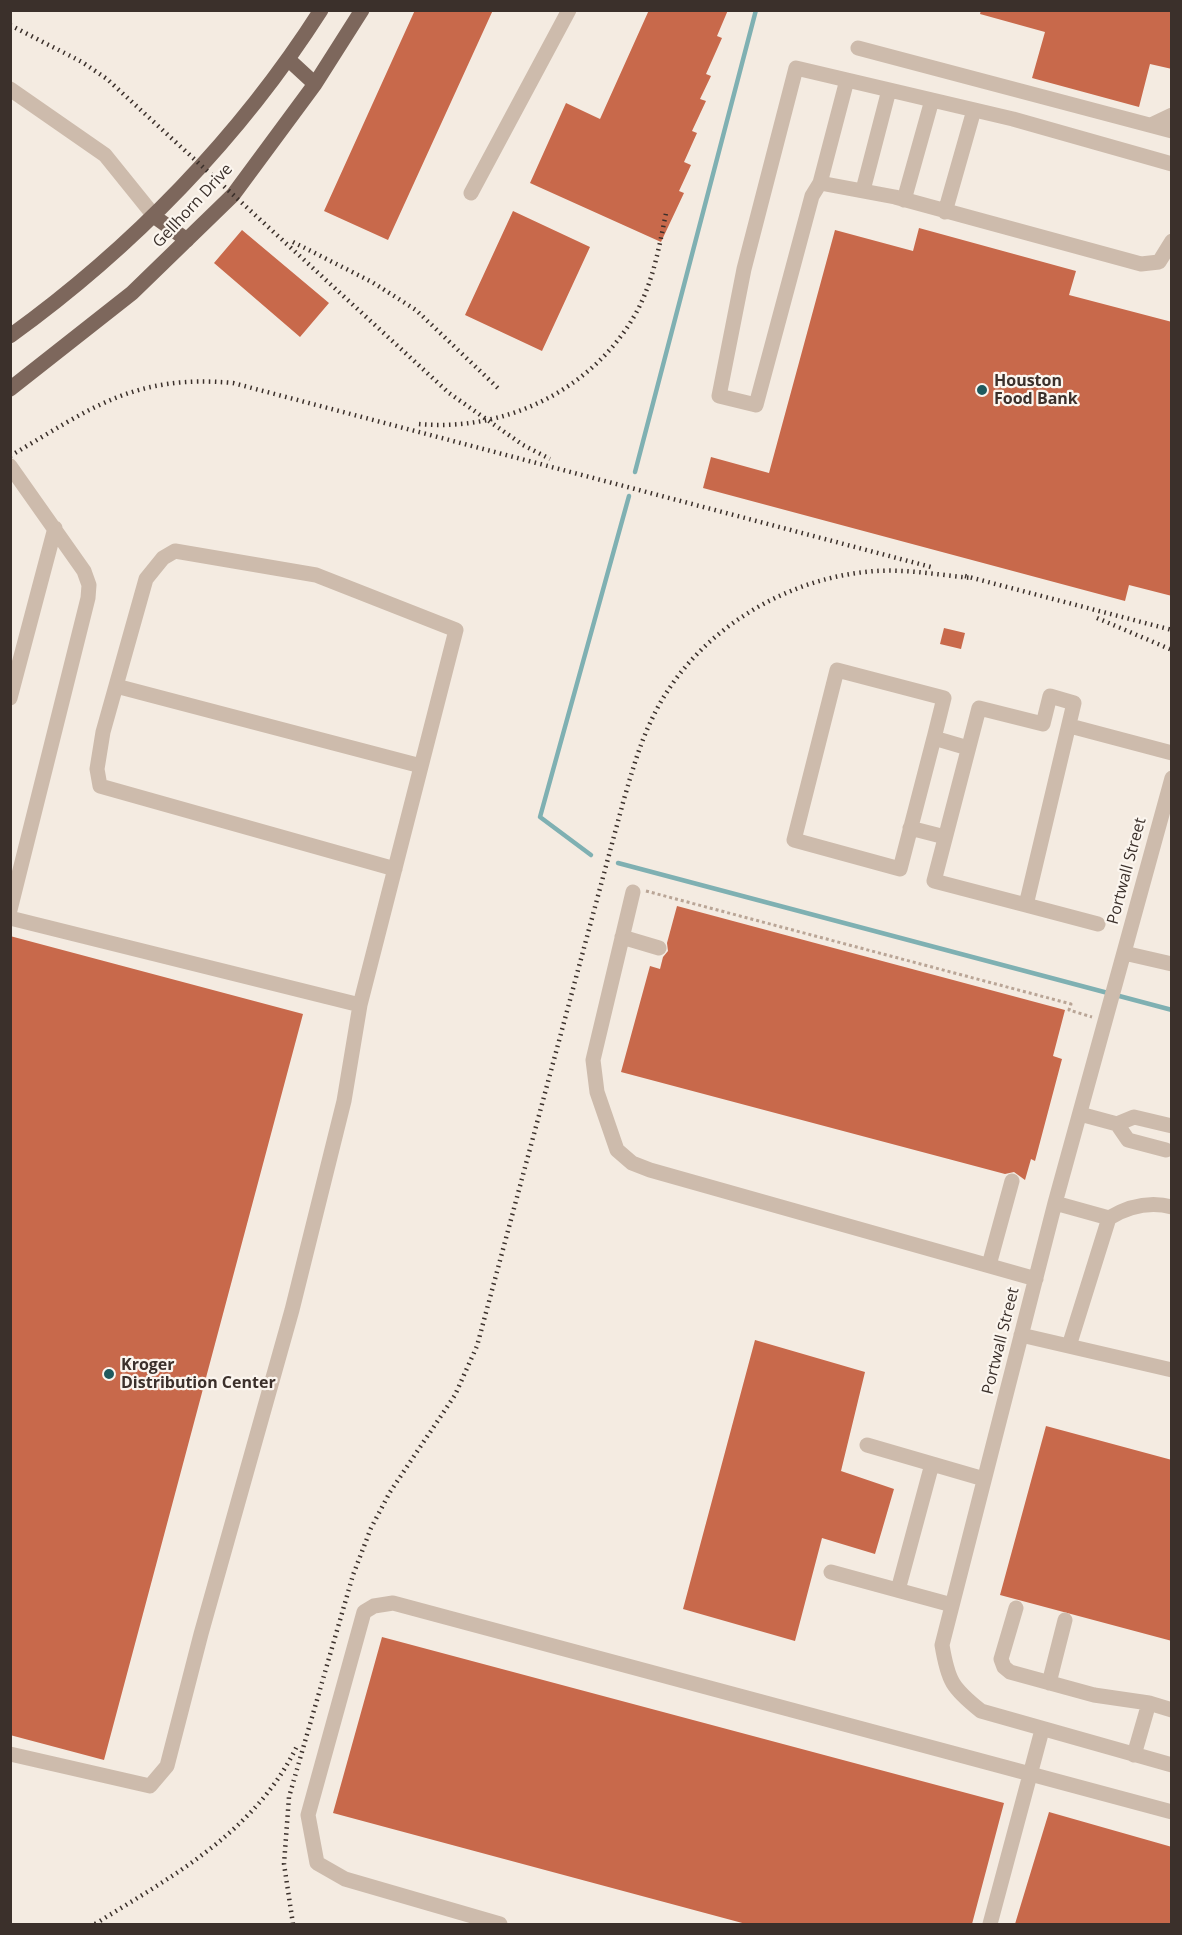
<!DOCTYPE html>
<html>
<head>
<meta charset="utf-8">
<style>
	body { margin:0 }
	#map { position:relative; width:1182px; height:1935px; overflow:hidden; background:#f4ebe1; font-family:"Open Sans",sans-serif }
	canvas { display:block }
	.frame { position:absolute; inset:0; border:12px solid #3b302b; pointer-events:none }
</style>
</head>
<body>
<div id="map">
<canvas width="1182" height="1935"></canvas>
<div class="frame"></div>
</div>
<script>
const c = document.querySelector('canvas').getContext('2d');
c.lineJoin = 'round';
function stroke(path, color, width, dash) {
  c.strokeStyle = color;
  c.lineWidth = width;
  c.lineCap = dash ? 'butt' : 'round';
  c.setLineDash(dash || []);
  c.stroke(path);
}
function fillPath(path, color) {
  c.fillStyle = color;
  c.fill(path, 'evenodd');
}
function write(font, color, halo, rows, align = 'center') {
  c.font = font + ' "Open Sans",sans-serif';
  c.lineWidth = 4.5;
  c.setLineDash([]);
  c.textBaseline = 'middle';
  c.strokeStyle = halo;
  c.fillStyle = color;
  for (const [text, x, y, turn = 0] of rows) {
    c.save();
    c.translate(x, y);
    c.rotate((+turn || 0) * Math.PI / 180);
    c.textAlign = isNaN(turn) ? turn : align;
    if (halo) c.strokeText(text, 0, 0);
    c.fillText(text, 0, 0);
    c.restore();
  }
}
stroke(new Path2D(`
	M 635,472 L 756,10
	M 591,855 L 540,817 L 629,496
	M 618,863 L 1172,1010`), '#7fb0b2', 4.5);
fillPath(new Path2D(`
	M 415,10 L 493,10 L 388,240 L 324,211 Z
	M 649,10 L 728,10 L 717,36 L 722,38 L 706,74 L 711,76 L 700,99 L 706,101 L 692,131 L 697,133 L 684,162 L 691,165 L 679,191 L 684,193 L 661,242 L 530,183 L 566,103 L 600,119 Z
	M 981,10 L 1172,10 L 1172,69 L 1150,64 L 1139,107 L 1032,78 L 1045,32 L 980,14 Z
	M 513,211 L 590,247 L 542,351 L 465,315 Z
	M 919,228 L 1076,271 L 1069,295 L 1172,322 L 1172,596 L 1129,585 L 1125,601 L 703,488 L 711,457 L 769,473 L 835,230 L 913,251 Z
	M 242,230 L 329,303 L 300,337 L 214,263 Z
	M 944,628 L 965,633 L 961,649 L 940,644 Z
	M 677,906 L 1065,1010 L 1053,1056 L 1062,1059 L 1035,1161 L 1031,1159 L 1025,1180 L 1014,1172 L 1005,1174 L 621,1072 L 650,966 L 660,969 L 663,957 L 668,951 L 667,943 Z
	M 10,936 L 303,1014 L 104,1760 L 10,1735 Z
	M 755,1340 L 865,1372 L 841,1471 L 894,1489 L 875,1554 L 822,1538 L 795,1641 L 683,1609 Z
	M 1046,1426 L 1172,1460 L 1172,1641 L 1000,1595 Z
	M 382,1637 L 1004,1803 L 972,1924 L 746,1924 L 333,1813 Z
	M 1049,1812 L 1172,1847 L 1172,1924 L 1015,1924 Z`), '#c8694b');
stroke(new Path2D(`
	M 646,891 L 1071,1004 L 1069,1010 L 1092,1017`), '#b9a596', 3, [3, 3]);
stroke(new Path2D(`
	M 858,48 L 1172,131
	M 10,89 L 105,155 L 155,217
	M 1151,125 L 1172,115
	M 1172,164 L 1013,119 L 796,68 L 744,269 L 719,396 L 756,405 L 812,196 L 820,183 L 895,197 L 1141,264 L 1159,262 L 1172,241
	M 820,183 L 847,80
	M 863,190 L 889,90
	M 471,193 L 569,10
	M 904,200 L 932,100
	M 945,212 L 974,110
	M 10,466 L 84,571 L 89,585 L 88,598 L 10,910
	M 116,686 L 421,766
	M 1050,696 L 1074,703 L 1026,905 L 934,881 L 979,708 L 1043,724 Z
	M 10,698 L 55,528
	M 1070,726 L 1172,753
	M 934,738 L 900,869 L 794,840 L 837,670 L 944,698 L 934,738 L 968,748
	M 1172,778 L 1055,1203 L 942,1645 C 948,1681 952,1688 981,1711 L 1172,1765
	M 910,828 L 945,837
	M 633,892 L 593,1060 L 597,1092 L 617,1150 L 632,1163 L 650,1170 L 1036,1279
	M 1026,905 L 1098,924
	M 10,918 L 360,1005
	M 622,937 L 659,948
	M 1124,953 L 1172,964
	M 1080,1114 L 1117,1124 L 1134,1117 L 1172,1126
	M 1117,1124 L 1128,1140 L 1166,1150
	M 1055,1203 L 1109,1218
	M 989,1265 L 1012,1181
	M 1021,1335 L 1172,1370
	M 1069,1346 L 1109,1218 C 1129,1206 1149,1201 1172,1207
	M 867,1445 L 984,1479
	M 831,1572 L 952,1605
	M 898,1590 L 932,1464
	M 1016,1608 L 1001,1659 L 1004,1667 L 1010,1672 L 1094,1695 L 1149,1703
	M 1049,1683 L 1065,1620
	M 10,1754 L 150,1786 L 167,1766 L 201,1634 L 292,1310 L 344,1101 L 360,1005 L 456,630 L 316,575 L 175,551 L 163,558 L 146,579 L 103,732 L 97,769 L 100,786 L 395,869
	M 1134,1755 L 1149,1703 L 1172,1710
	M 500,1924 L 345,1879 L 317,1863 L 308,1815 L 364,1612 L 374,1606 L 393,1603 L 1172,1812
	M 990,1924 L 1042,1730`), '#cdbbac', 15);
stroke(new Path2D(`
	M 289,60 L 315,84
	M 155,217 L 187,240
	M 10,336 C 132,248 240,137 321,10
	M 10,389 L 132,293 L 233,195 L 315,84 L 362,10`), '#7d675c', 15);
stroke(new Path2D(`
	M 10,25 L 82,62 L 107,79 L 449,393 L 523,445 L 550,459
	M 293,242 L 372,282 L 416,310 L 500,390
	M 419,424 C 505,432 593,390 636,313 C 653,282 659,248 666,213
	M 10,456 C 92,408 134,374 233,383 L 931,567
	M 965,576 L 1172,630
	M 1097,618 L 1172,650
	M 95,1924 C 174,1875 256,1832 298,1744
	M 293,1924 L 284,1864 L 289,1797 L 353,1575 L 371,1528 L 390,1492 L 455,1395 L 477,1346 L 624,799 C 632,772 639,746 651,721 C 690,635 783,577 876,571 C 907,569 940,575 971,578`), '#3b302b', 4.5, [1.5, 4.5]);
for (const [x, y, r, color] of [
	[982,390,6,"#1f5a5e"],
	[109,1374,6,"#1f5a5e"]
]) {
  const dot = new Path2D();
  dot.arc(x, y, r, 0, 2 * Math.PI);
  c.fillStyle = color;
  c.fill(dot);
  stroke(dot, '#fbf5ee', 2);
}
write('16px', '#3b302b', '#fbf5ee', [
	["Gellhorn Drive",193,206,-47],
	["Portwall Street",1127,871,-75],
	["Portwall Street",1001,1341,-76]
]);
write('bold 16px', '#3b302b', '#fbf5ee', [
	["Houston",994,381],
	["Food Bank",994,399],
	["Kroger",121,1365],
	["Distribution Center",121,1383]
], 'left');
</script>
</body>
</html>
